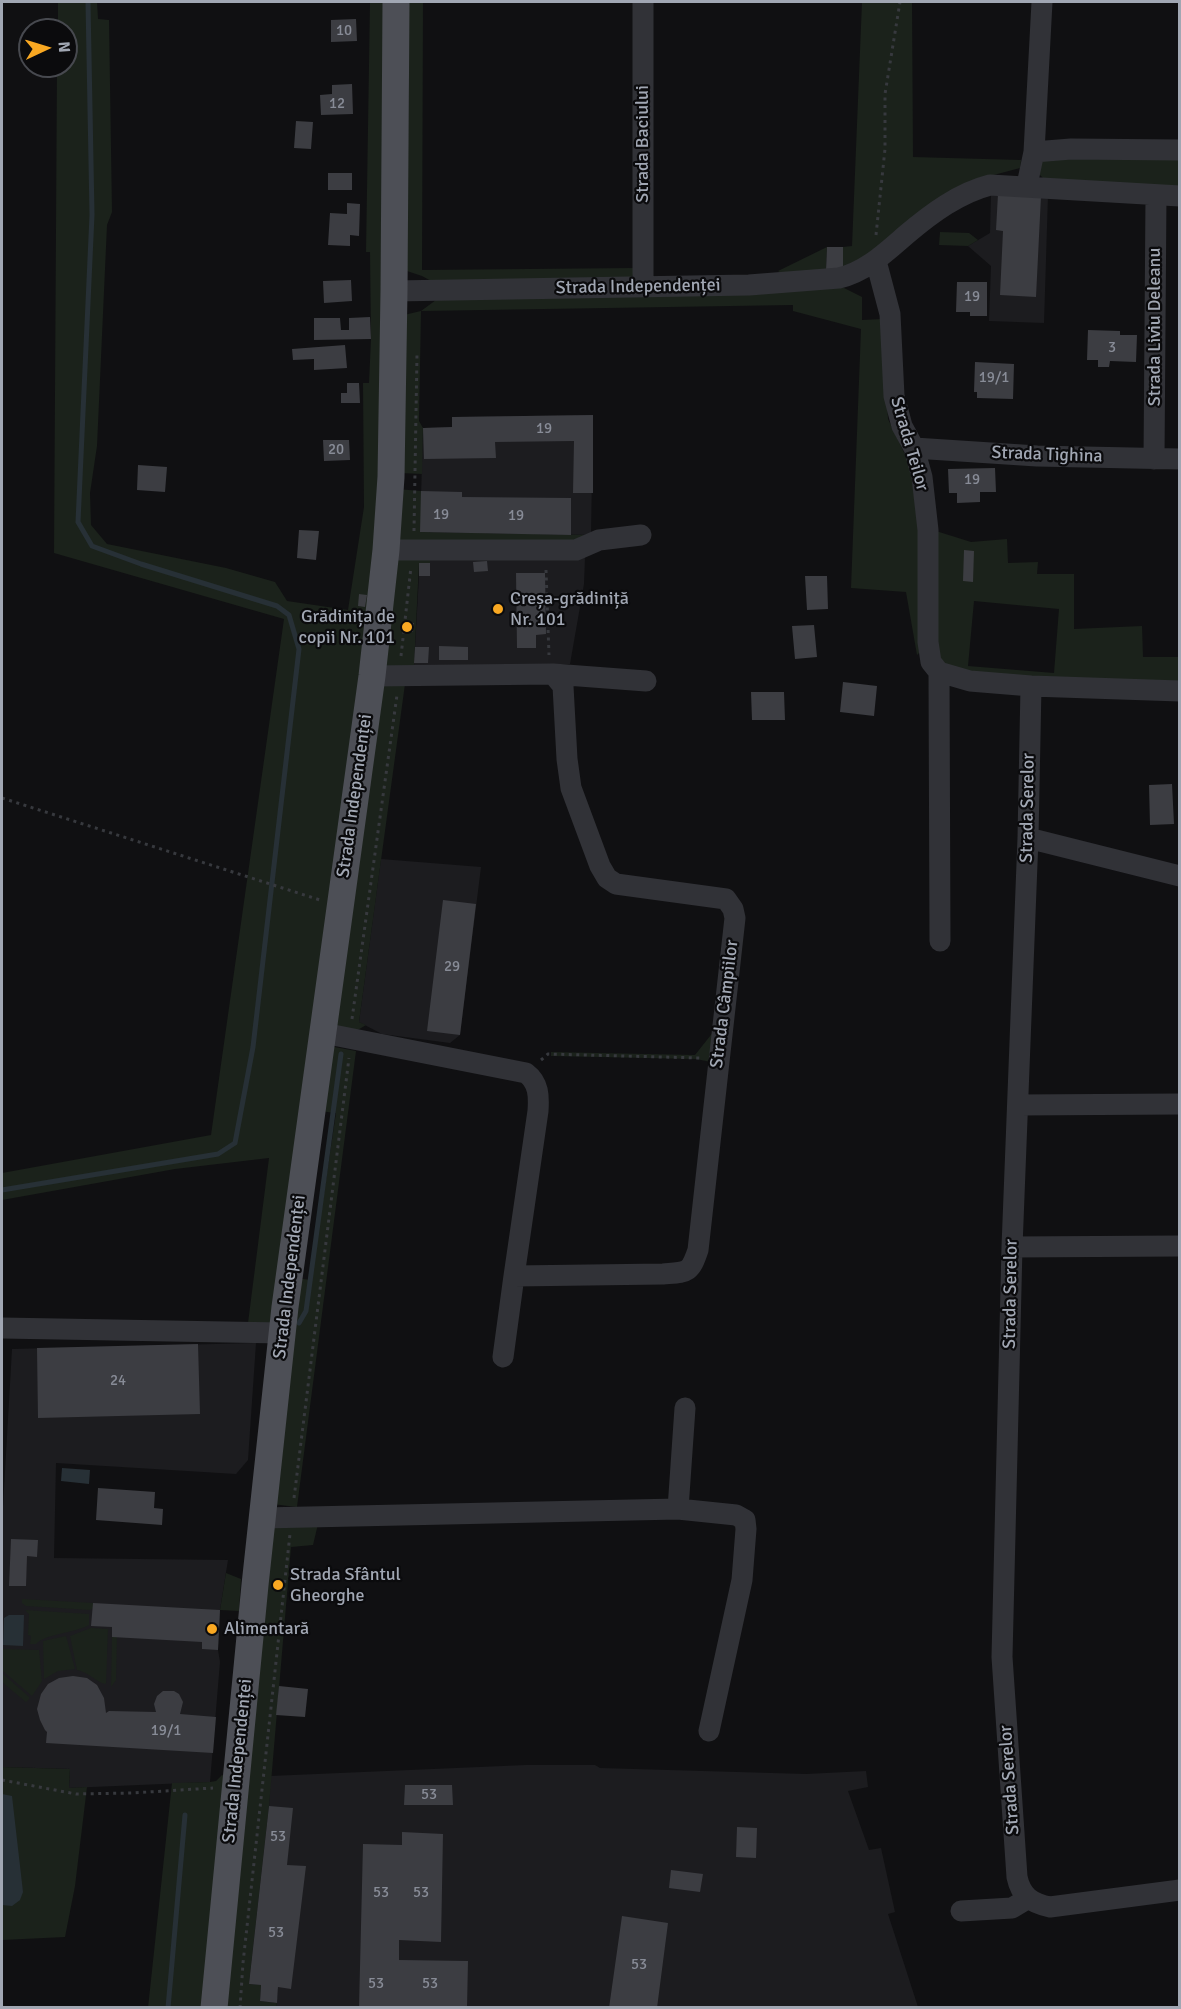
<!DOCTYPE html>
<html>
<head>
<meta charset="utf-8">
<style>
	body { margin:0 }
	#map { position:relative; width:1181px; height:2009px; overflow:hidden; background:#101012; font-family:Signika,sans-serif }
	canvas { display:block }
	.frame { position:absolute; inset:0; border:3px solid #a1a7b3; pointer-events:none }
	.north { position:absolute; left:18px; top:18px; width:60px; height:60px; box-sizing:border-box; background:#0b0b0d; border:2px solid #47494f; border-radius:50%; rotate:86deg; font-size:16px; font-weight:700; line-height:24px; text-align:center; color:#a1a7b3 }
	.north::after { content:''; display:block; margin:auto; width:21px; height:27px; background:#f9a822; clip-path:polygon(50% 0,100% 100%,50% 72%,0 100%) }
</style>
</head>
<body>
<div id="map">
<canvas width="1181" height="2009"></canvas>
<div class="frame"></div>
<div class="north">N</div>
</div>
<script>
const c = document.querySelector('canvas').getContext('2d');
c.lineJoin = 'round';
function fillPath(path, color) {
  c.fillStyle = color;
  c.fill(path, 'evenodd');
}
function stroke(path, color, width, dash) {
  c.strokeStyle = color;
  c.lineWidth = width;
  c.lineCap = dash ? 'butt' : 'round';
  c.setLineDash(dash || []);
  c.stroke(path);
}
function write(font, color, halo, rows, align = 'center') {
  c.font = font + ' Signika,sans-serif';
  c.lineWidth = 4.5;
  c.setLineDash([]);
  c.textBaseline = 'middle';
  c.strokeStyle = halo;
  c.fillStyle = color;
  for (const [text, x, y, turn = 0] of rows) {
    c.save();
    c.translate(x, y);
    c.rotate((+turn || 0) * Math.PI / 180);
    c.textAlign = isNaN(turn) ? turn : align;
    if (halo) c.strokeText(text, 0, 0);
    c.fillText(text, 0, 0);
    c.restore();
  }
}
fillPath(new Path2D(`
	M 991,194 L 1048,196 L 1044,323 L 989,321 L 991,266 L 968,246 L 990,233 Z
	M 593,415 L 591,535 L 420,532 L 423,428 L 452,427 L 452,417 Z
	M 585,557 L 584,584 L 570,664 L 414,666 L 419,576 L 430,576 L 430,558 Z
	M 381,859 L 481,867 L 460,1035 L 450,1043 L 382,1034 L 359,1022 Z
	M 256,1343 L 248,1460 L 236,1474 L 56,1463 L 54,1558 L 228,1560 L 220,1610 L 218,1650 L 220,1662 L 210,1782 L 69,1788 L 70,1769 L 2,1767 L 2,1524 L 12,1349 Z
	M 526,1765 L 595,1765 L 600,1768 L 806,1774 L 866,1771 L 868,1787 L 848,1791 L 869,1850 L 881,1848 L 895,1912 L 888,1914 L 918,2007 L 276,2008 L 278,1987 L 249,1984 L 269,1806 L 270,1776 Z`), '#1c1c1f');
fillPath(new Path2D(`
	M 58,2 L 97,2 L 98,19 L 109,20 L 112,212 L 107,225 L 97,446 L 90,493 L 91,525 L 107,544 L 226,568 L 275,582 L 287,601 L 348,610 L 364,507 L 363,383 L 369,383 L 371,339 L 370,252 L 366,252 L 370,2 L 392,2 L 387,406 L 371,615 L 270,1323 L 248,1323 L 269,1158 L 175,1169 L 2,1200 L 2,1173 L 211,1135 L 284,619 L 54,553 L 57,66 L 66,66 L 66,30 L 58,30 Z
	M 409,2 L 423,2 L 422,270 L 635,268 L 631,280 L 435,283 L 422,276 L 407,271 Z
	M 862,2 L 912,2 L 913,157 L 1021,160 L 1020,168 L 990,176 L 843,271 L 843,247 L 852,246 Z
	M 1179,155 L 1179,189 L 1047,182 L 1037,172 L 1038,158 Z
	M 940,232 L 969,233 L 978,240 L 968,246 L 939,245 Z
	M 827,247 L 826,270 L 785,276 L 778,271 Z
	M 842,287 L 862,297 L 862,320 L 883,319 L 888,419 L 908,461 L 919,517 L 921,651 L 917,655 L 906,592 L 851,588 L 861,329 L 793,311 L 793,305 L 421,311 L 419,421 L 423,428 L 422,474 L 400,473 L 404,315 L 421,311 L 436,300 Z
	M 397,489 L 421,491 L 421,532 L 591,535 L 576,545 L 394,547 Z
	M 936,531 L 971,542 L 1007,539 L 1008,563 L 1038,562 L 1037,574 L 1074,574 L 1074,629 L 1142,626 L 1143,657 L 1179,657 L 1179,685 L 967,675 L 942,664 L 934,651 ZM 974,601 L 1059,609 L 1054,673 L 968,666 Z
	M 394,558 L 430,558 L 430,563 L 419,563 L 414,666 L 383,668 Z
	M 405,684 L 359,1022 L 366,1025 L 356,1031 L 331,1026 L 380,686 Z
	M 714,1031 L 711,1062 L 696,1059 L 551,1056 L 551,1052 L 695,1055 Z
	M 329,1046 L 356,1051 L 297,1507 L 272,1504 L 295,1278 L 311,1280 L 336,1113 L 319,1111 Z
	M 271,1524 L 318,1524 L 313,1545 L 291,1547 L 269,1806 L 249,1984 L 261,1985 L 260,2001 L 277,2003 L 276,2007 L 223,2007 Z
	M 226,1573 L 241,1579 L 239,1611 L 220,1610 Z
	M 22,1599 L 93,1603 L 93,1608 L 90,1610 L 26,1606 L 22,1603 Z
	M 25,1610 L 89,1614 L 89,1625 C 75,1633 44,1634 36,1644 L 30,1644 L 31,1636 L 28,1635 L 29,1614 Z
	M 91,1628 L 108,1629 L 106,1684 C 97,1683 89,1672 77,1670 L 70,1636 Z
	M 66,1636 L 75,1669 L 58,1671 L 44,1679 L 43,1641 Z
	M 112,1637 L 117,1637 L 116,1680 L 111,1687 Z
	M 2,1649 L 39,1650 L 42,1681 L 32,1696 L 3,1671 Z
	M 2,1673 L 29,1697 L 29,1699 L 26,1702 L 2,1682 Z
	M 2,1767 L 70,1769 L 69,1788 L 87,1787 L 75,1886 L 65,1937 L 2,1940 Z
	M 222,1775 L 227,1776 L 205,2007 L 148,2008 L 172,1783 L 210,1782 L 216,1781 Z`), '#1b221b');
fillPath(new Path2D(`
	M 62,1468 L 90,1470 L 89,1484 L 61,1481 Z
	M 9,1615 L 24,1615 L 23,1646 L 3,1645 L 4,1618 Z
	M 2,1794 L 12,1796 L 23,1892 L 20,1900 L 12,1906 L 2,1905 Z`), '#273036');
stroke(new Path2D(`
	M 2,1190 L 218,1154 L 235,1143 L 253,1047 L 299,649 L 289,615 L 277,606 L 141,564 L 92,546 L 78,522 L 92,215 L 88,2
	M 299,1323 L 306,1311 L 341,1054
	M 168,2008 L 185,1815`), '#273036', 5);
fillPath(new Path2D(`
	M 356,19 L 357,41 L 331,42 L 331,20 Z
	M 352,84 L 353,114 L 321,115 L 320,95 L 332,94 L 332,85 Z
	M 296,121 L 313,122 L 311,149 L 294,148 Z
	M 328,173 L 352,173 L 352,190 L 328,190 Z
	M 998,194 L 1041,196 L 1036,297 L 1000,295 L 1003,231 L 996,230 Z
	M 347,203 L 360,204 L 359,236 L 350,235 L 350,246 L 328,245 L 330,213 L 347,214 Z
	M 827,247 L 843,247 L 843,271 L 826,270 Z
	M 351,280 L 352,301 L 324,303 L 323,281 Z
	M 957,282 L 987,282 L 987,316 L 970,316 L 970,312 L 956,312 Z
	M 370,317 L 371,339 L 314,340 L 314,318 L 340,318 L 341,330 L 349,330 L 349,318 Z
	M 1088,330 L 1120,331 L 1120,335 L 1137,335 L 1136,362 L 1110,361 L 1109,367 L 1098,367 L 1098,360 L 1087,360 Z
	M 345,345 L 347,368 L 314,370 L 314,359 L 293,360 L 292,349 Z
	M 975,362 L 1014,364 L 1013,399 L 977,398 L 977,392 L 974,392 Z
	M 347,383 L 359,383 L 360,403 L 341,403 L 341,393 L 347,393 Z
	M 593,415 L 593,493 L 573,493 L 574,441 L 495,442 L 496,458 L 424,459 L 423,428 L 452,427 L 452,417 Z
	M 323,440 L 349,440 L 350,460 L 324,461 Z
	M 138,465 L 167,467 L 165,492 L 137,490 Z
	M 995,468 L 996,492 L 980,492 L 980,502 L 957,503 L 957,493 L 949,493 L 948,469 Z
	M 421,491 L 462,492 L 462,497 L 571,498 L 571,535 L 420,532 Z
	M 299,530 L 319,531 L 316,560 L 297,558 Z
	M 964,550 L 974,551 L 973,582 L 963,581 Z
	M 487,561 L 488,571 L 474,572 L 473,562 Z
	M 419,563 L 430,563 L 430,576 L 419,576 Z
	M 516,573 L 545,573 L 546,634 L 536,635 L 536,648 L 517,648 Z
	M 805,576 L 827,576 L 828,609 L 807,610 Z
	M 359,594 L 367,595 L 365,607 L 358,606 Z
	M 407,622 L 414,623 L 413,632 L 406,631 Z
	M 814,625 L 817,657 L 795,659 L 792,626 Z
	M 439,646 L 468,647 L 468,660 L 439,660 Z
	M 415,647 L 429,647 L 428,663 L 414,663 Z
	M 843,682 L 877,686 L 874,716 L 840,712 Z
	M 751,692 L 784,692 L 785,720 L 752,720 Z
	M 1172,784 L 1174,824 L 1150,825 L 1149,785 Z
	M 443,900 L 476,904 L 460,1035 L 427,1031 Z
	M 198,1344 L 200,1414 L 38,1418 L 37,1348 Z
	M 98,1488 L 155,1492 L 154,1508 L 163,1509 L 162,1525 L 96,1520 Z
	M 11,1539 L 38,1540 L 37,1557 L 27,1556 L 26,1586 L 9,1586 Z
	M 93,1603 L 220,1610 L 218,1650 L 202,1649 L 202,1642 L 112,1637 L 112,1627 L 91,1626 Z
	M 73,1676 L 87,1678 L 97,1685 L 104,1698 L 106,1713 L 109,1711 L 156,1712 L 154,1704 L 157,1696 L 163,1691 L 174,1691 L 179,1694 L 183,1702 L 180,1714 L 216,1717 L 213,1753 L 46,1743 L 47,1732 L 45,1730 L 40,1720 L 37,1709 L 41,1694 L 48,1684 L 59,1678 Z
	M 279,1686 L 308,1689 L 305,1717 L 276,1715 Z
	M 405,1785 L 452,1785 L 453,1805 L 404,1805 Z
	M 269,1806 L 293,1808 L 287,1865 L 306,1866 L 291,1989 L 278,1987 L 277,2003 L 260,2001 L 261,1985 L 249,1984 Z
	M 737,1827 L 757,1828 L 756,1858 L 736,1857 Z
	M 402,1832 L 443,1834 L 441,1942 L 399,1940 L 399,1960 L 468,1961 L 467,2008 L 359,2008 L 363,1844 L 402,1845 Z
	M 671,1870 L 703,1874 L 700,1892 L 669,1888 Z
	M 622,1916 L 668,1923 L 657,2008 L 609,2008 Z`), '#3c3d42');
stroke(new Path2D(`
	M 876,235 L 885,149 L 885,94 L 900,2
	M 414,531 L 417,354
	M 546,570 L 549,655
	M 401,656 L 411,567
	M 2,798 L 320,900
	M 352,1019 L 397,695
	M 541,1060 L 548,1054 L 700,1058
	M 294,1498 L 349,1058
	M 2,1780 L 76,1794 L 132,1793 L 213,1788
	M 240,2008 L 243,1963 L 290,1534`), '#37393e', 3, [3, 4.5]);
stroke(new Path2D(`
	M 1034,152 L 1071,149 L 1180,150
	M 1027,185 L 1034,152 L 1042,2
	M 876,261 L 890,314 L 894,396 L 902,426 L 914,448 L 922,477 L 928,530 L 928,642 L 931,662 L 939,672 L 970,681 L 1031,686 L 1180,691
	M 643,287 L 643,2
	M 394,291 L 749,285 L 839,278 C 867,271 886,252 907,234 C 932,213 959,193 990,185 L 1180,196
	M 914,448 L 1037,456 L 1180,459
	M 1154,459 L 1156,195
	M 386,550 L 576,550 L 599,540 L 641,535
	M 939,672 L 940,941
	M 553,674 L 646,681
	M 1031,686 L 1028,838 L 1012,1247 L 1002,1657 L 1017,1877 C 1021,1896 1031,1903 1050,1907 L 1180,1890
	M 1028,838 L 1180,876
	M 323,1033 L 526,1073 C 539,1083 539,1096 538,1111 L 514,1276 L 663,1274 C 687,1272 690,1274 698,1250 L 735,918 L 733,909 L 726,899 L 616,884 L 607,878 L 600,866 L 571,788 L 567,759 L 563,686 L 553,674 L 372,676
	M 1018,1105 L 1180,1104
	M 1012,1247 L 1180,1246
	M 2,1328 L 282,1333
	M 503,1357 L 514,1276
	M 678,1509 L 685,1408
	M 262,1518 L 678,1509 L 736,1515 L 745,1520 L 746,1529 L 742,1580 L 709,1731
	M 961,1911 L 1012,1908 L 1027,1899`), '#313237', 21);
stroke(new Path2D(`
	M 214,2008 L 255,1585 L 285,1307 L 372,676 L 386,550 L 391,477 L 394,291 L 396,2`), '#4d4f56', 27);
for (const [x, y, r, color] of [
	[498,609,6,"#f9a822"],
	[407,627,6,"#f9a822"],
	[278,1585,6,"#f9a822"],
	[212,1629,6,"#f9a822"]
]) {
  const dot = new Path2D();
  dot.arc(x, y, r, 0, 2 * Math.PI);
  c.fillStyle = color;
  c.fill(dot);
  stroke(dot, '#0b0b0d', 2);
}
write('15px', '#888c97', null, [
	["10",344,31],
	["12",337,104],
	["19",972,297],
	["3",1112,348],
	["19/1",994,378],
	["19",544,429],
	["20",336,450],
	["19",972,480],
	["19",441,515],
	["19",516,516],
	["29",452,967],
	["24",118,1381],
	["19/1",166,1731],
	["53",429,1795],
	["53",278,1837],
	["53",381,1893],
	["53",421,1893],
	["53",276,1933],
	["53",639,1965],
	["53",376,1984],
	["53",430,1984]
]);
write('18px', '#a1a7b3', '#0b0b0d', [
	["Strada Baciului",643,144,-90],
	["Strada Independenței",638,287,-1],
	["Strada Liviu Deleanu",1155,327,-90],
	["Strada Teilor",909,444,74],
	["Strada Tighina",1047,455,2],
	["Strada Independenței",355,796,-82],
	["Strada Serelor",1028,808,-89],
	["Strada Câmpiilor",725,1004,-83],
	["Strada Independenței",290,1277,-83],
	["Strada Serelor",1011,1294,-89],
	["Strada Independenței",238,1761,-84],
	["Strada Serelor",1010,1780,-94]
]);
write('18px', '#a1a7b3', '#0b0b0d', [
	["Creșa-grădiniță",510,599],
	["Nr. 101",510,620],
	["Grădinița de",395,617,"right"],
	["copii Nr. 101",395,638,"right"],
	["Strada Sfântul",290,1575],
	["Gheorghe",290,1596],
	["Alimentară",224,1629]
], 'left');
</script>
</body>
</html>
